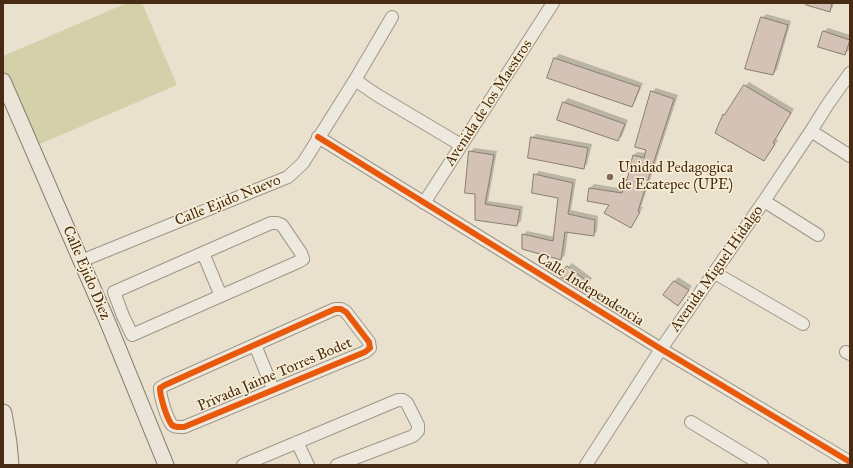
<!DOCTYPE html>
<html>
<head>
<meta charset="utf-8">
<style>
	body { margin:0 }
	#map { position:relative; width:853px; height:468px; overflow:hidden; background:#e9e1cd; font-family:"IM FELL Great Primer",serif }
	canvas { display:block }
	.frame { position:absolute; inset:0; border:4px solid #472b14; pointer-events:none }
</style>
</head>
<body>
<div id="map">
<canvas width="853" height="468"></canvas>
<div class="frame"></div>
</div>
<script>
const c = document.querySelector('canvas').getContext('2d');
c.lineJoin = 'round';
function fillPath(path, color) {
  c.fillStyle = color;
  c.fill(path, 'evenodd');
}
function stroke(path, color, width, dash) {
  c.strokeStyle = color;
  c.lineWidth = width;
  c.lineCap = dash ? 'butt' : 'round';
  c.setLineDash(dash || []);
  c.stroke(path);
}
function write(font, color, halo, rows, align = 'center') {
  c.font = font + ' "IM FELL Great Primer",serif';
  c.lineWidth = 3;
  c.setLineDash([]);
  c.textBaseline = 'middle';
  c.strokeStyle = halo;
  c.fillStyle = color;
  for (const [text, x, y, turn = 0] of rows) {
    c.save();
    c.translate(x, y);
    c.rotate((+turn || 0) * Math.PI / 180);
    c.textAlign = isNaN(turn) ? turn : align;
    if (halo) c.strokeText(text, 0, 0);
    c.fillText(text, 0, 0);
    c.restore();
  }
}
fillPath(new Path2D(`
	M 127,3 L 142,3 L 177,85 L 33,147 L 3,77 L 3,56 Z`), '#d4d0aa');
fillPath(new Path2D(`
	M 805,3 L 834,3 L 833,7 L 829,11 Z
	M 766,14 L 791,21 L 777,70 L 773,74 L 762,18 Z
	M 828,28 L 850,35 L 850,47 L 849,50 L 845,54 L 824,31 Z
	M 559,54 L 643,83 L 635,102 L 631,106 L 555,58 Z
	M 749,82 L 794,109 L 776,139 L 778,140 L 768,156 L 764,159 L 724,115 L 728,110 L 745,86 Z
	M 656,88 L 678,95 L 641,207 L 643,207 L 634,223 L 631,227 L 611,204 L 590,188 L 594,184 L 624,189 L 630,172 L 633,156 L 637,152 L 646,153 L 652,92 Z
	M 568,98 L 628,120 L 622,136 L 618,140 L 558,120 L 564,102 Z
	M 536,134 L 592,144 L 587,164 L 583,168 L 532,138 Z
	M 474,148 L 497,151 L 488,201 L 523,206 L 521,221 L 517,225 L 476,219 L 476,193 L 470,152 Z
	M 539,171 L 576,179 L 571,210 L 598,216 L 597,231 L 594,235 L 568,231 L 565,255 L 561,259 L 523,235 L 527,231 L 555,237 L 559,197 L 535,175 Z
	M 572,263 L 592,278 L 587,286 L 583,290 L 568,267 Z
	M 678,277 L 692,286 L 682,300 L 678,304 L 675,281 Z`), '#0003');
const building = new Path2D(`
	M 807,3 L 832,3 L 830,12 L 806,5 Z
	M 761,17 L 788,25 L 773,75 L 745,69 Z
	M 823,31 L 850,40 L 845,55 L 818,47 Z
	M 554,58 L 640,87 L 632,107 L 547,78 Z
	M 744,85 L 791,113 L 773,143 L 775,144 L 764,161 L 715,133 L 723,114 L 724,115 Z
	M 651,91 L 674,99 L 638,211 L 640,212 L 631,228 L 604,213 L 609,205 L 587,201 L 589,188 L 622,193 L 629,173 L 628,173 L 633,155 L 644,158 L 646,150 L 635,147 Z
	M 563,102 L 625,124 L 618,141 L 557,120 Z
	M 531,137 L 588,148 L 584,169 L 528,158 Z
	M 469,151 L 494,155 L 485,204 L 520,210 L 517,226 L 475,220 L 475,194 L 465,193 Z
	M 534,174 L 573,183 L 568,214 L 595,220 L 594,236 L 565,232 L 561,260 L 522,249 L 522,234 L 553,241 L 558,198 L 532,193 Z
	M 567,266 L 588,282 L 583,291 L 559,276 Z
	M 674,281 L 689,290 L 678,306 L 663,295 Z`);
fillPath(building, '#d3c2b5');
stroke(building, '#877e71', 1);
const minor = new Path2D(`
	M 355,80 L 377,95 L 461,145
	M 811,131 L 850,156
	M 318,137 L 661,349 L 850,462
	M 764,201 L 818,235
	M 424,203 L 553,3
	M 271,223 L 277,223 L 282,225 L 301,253 L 303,259 L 298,262 L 132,335 L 123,316 L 114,292 Z
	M 203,253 L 221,296
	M 81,261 L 288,177 L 303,163 L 355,80 L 392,17
	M 715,273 L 803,324
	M 335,309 L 341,309 L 346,312 L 369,342 L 370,348 L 365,352 L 184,427 C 180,427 176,428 172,425 C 167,419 160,397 160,388 L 165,385 Z
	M 255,345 L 273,389
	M 846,352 L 850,354
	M 691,422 L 762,465
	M 297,442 L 308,465
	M 243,465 L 398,400 L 403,400 L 407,403 L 418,425 L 418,431 L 413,436 L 337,465
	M 586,465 L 661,349 L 764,201 L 811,131 L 828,104 L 850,73`);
const major = new Path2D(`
	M 3,81 L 108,323 L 166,465`);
const highway = new Path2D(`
	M 3,413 L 8,443 L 10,465`);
stroke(minor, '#9f9688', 14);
stroke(major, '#877e71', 17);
stroke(highway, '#877e71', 19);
stroke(minor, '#ede9de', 12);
stroke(major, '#eae4d9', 15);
stroke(highway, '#eae4d9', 17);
stroke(new Path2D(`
	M 318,137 L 661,349 L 850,462
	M 335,309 L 341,309 L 346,312 L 369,342 L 370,348 L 365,352 L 184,427 C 180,427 176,428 172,425 C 167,419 160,397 160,388 L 165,385 Z`), '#e8590c', 6);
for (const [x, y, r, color] of [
	[610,177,4,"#806b55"]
]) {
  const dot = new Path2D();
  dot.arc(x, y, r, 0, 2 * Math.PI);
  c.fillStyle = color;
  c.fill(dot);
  stroke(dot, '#f9efd6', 1.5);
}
write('15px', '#472b14', '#f9efd6', [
	["Avenida de los Maestros",489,103,-57],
	["Calle Ejido Nuevo",228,201,-22],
	["Avenida Miguel Hidalgo",717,269,-55],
	["Calle Ejido Diez",86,273,67],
	["Calle Independencia",590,290,32],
	["Privada Jaime Torres Bodet",275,375,-23]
]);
write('15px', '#472b14', '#f9efd6', [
	["Unidad Pedagogica",618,168],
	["de Ecatepec (UPE)",618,185]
], 'left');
</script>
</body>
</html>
